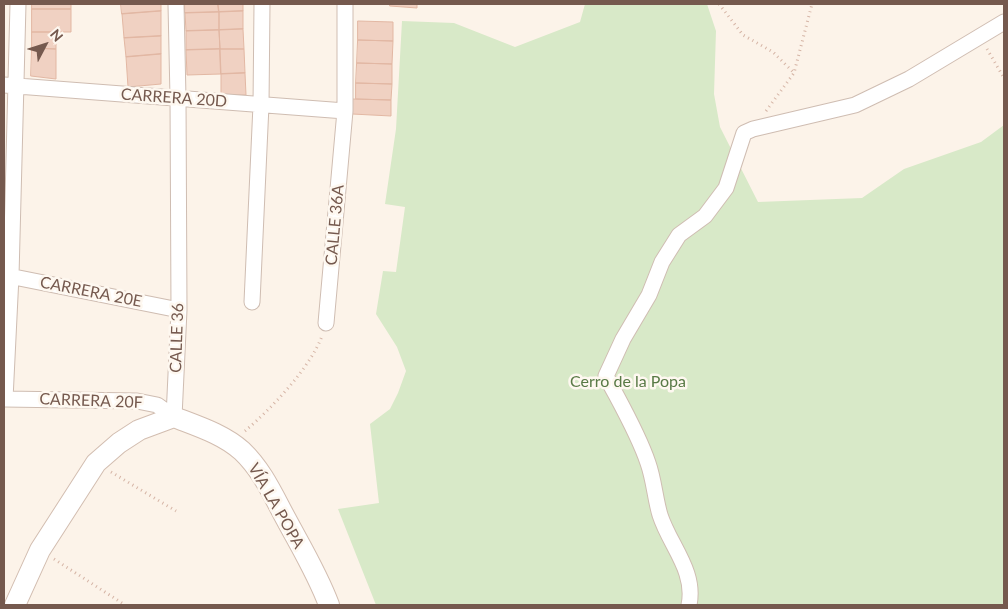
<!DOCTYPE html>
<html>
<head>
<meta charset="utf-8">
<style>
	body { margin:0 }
	#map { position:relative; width:1008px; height:609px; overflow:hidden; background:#fcf3e9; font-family:Lato,sans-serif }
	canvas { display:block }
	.frame { position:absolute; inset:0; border:5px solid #75594e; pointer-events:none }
	.north { position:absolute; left:20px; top:20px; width:50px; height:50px; -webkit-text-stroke:4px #fef8f0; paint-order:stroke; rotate:50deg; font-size:14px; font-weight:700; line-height:20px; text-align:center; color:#75594e }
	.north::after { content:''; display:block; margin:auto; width:18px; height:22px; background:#75594e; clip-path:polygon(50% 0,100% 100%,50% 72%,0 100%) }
</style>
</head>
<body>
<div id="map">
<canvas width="1008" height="609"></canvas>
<div class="frame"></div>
<div class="north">N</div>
</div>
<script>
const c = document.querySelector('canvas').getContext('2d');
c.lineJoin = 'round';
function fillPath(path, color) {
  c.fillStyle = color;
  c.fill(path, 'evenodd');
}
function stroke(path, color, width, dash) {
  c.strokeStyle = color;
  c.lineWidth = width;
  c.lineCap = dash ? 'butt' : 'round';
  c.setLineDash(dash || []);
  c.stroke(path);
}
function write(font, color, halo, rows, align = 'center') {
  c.font = font + ' Lato,sans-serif';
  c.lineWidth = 5;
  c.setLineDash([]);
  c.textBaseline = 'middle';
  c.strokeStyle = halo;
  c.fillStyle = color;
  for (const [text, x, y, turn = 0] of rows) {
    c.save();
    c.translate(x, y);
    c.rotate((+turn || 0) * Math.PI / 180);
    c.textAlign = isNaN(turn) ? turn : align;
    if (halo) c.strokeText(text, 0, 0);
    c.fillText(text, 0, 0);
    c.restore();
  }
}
fillPath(new Path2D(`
	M 585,4 L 707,4 L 716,31 L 714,94 L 720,127 L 758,202 L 862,198 L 904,169 L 981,142 L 1004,125 L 1004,605 L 376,605 L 338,509 L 379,503 L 370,424 L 390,409 L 398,393 L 406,371 L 397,347 L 376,314 L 383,271 L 396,272 L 405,207 L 385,204 L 396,129 L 402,21 L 454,23 L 515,47 L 580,22 Z`), '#d8e9c8');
const building = new Path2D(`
	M 32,4 L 71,4 L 71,9 L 32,9 Z
	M 121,4 L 161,4 L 161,11 L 122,14 Z
	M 185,4 L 218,4 L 219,12 L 185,13 Z
	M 218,4 L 243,4 L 243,11 L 219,12 Z
	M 390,4 L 417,4 L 417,8 L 390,6 Z
	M 32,9 L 71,9 L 71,32 L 32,32 Z
	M 161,11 L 161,36 L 124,38 L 122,14 Z
	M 243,11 L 243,29 L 219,30 L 219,12 Z
	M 219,12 L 219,30 L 186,31 L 185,13 Z
	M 358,21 L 393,22 L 393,41 L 358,40 Z
	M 243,29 L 244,49 L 220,49 L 219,30 Z
	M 219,30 L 220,49 L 186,50 L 186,31 Z
	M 32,32 L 56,32 L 56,49 L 32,48 Z
	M 161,36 L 161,54 L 126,57 L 124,38 Z
	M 358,40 L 393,41 L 392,64 L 357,63 Z
	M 32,48 L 56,49 L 56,79 L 31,76 Z
	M 220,49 L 244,49 L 245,73 L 221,74 Z
	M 220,49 L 221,74 L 187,75 L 186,50 Z
	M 161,54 L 161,84 L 128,87 L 126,57 Z
	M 357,63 L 392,64 L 392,84 L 356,83 Z
	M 245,73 L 246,95 L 221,95 L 221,74 Z
	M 356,83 L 392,84 L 391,100 L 356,99 Z
	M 352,99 L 391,100 L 391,116 L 352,114 Z`);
fillPath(building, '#f0d1c2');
stroke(building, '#e2b7a3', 1);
const street = new Path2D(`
	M 4,85 L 345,111
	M 4,275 L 179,310
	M 252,302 L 261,105 L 262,4
	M 326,323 L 345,111 L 345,4
	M 4,399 L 137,401 L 157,405 L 174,417
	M 5,399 L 11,276 L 18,4
	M 174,417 L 179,310 L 178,98 L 176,4
	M 689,605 C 696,571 670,546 660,515 C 655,498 654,480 648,463 C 638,433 620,403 606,376 L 623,339 L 649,295 L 662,262 L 679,235 L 705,216 L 726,188 L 744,133 L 753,129 L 855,105 L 909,79 L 1004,22`);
const secondary = new Path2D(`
	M 15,605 L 40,550 L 96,463 L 119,443 L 139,430 L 174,417 C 197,426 223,434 242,451 C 262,470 273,495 286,519 C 301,547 318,575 329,605`);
stroke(street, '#cfbdb2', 17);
stroke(secondary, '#d2bdb0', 22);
stroke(new Path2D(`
	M 719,4 L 743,35 L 773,52 L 794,73
	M 987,49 L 1004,78
	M 766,111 L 794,73 L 812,4
	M 245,431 C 271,409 310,368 322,336
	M 111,472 L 176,511
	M 54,559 L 125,605`), '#d5b4a5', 3, [1, 4]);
stroke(street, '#fff', 15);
stroke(secondary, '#fff', 20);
write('16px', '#75594e', '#fef8f0', [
	["CARRERA 20D",174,98,4],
	["CALLE 36A",335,225,-85],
	["CARRERA 20E",91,292,11],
	["CALLE 36",177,338,-88],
	["CARRERA 20F",91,401,2],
	["VÍA LA POPA",276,506,60]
]);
write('16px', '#597a46', '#fef8f0', [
	["Cerro de la Popa",628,382]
]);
</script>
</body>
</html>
